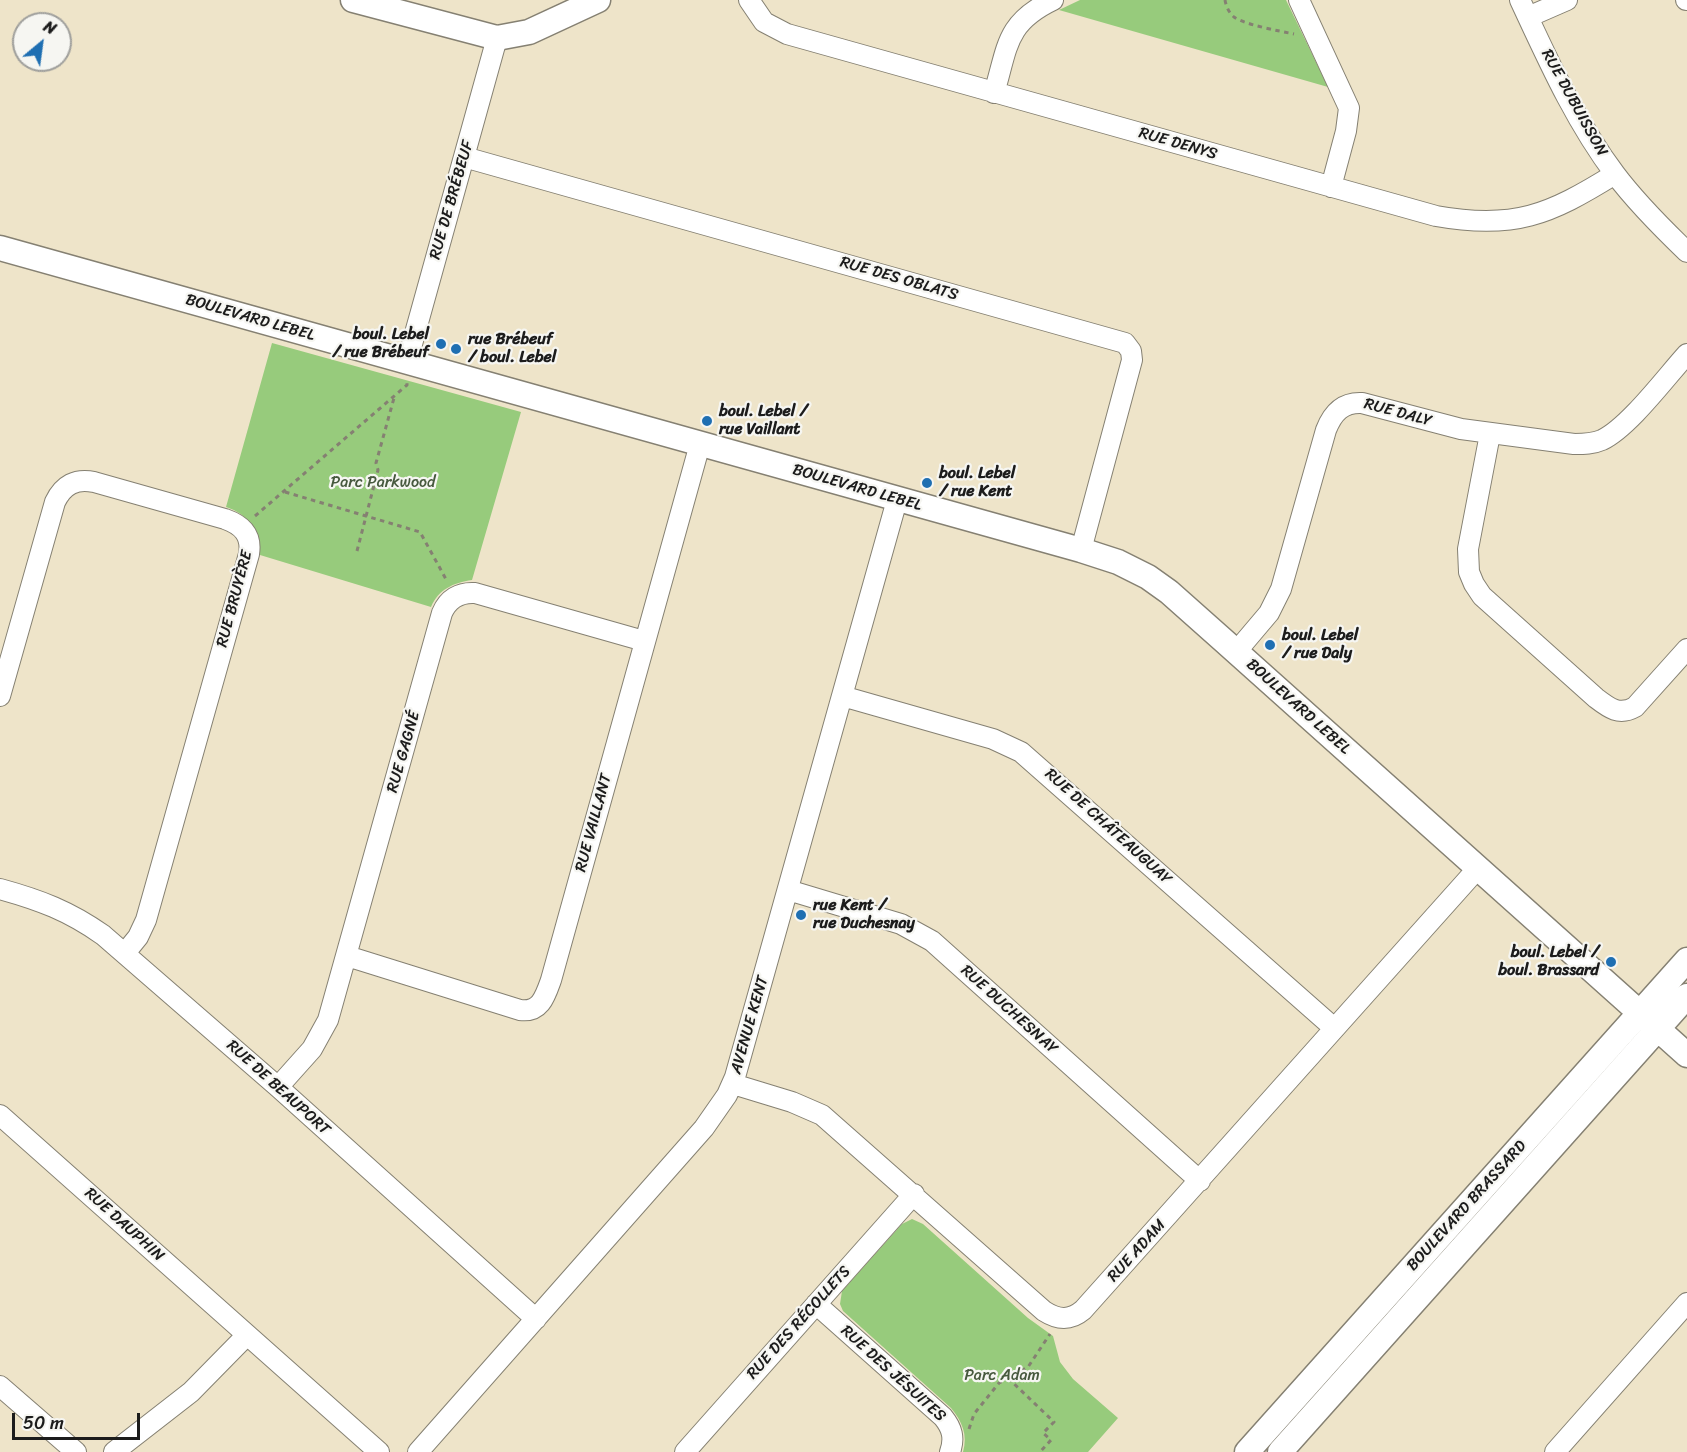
<!DOCTYPE html>
<html>
<head>
<meta charset="utf-8">
<style>
	body { margin:0 }
	#map { position:relative; width:1687px; height:1452px; overflow:hidden; background:#eee4c9; font-family:Sriracha,sans-serif }
	canvas { display:block }
	.north { position:absolute; left:12px; top:12px; width:60px; height:60px; box-sizing:border-box; background:#f6f6f2; border:2px solid #9f9f9c; border-radius:50%; rotate:29deg; font-size:16px; font-weight:700; line-height:24px; text-align:center; color:#1c1c1c }
	.north::after { content:''; display:block; margin:auto; width:21px; height:27px; background:#1f6fb2; clip-path:polygon(50% 0,100% 100%,50% 72%,0 100%) }
	.scale { position:absolute; left:12px; top:1413px; width:128px; height:27px; box-sizing:border-box; border:3px solid #1c1c1c; border-top:0; padding-left:8px; font-size:18px; line-height:21px; white-space:nowrap; color:#1c1c1c; -webkit-text-stroke:4px #f6f6f2; paint-order:stroke }
</style>
</head>
<body>
<div id="map">
<canvas width="1687" height="1452"></canvas>
<div class="north">N</div>
<div class="scale">50 m</div>
</div>
<script>
const c = document.querySelector('canvas').getContext('2d');
c.lineJoin = 'round';
function fillPath(path, color) {
  c.fillStyle = color;
  c.fill(path, 'evenodd');
}
function stroke(path, color, width, dash) {
  c.strokeStyle = color;
  c.lineWidth = width;
  c.lineCap = dash ? 'butt' : 'round';
  c.setLineDash(dash || []);
  c.stroke(path);
}
function write(font, color, halo, rows, align = 'center') {
  c.font = font + ' Sriracha,sans-serif';
  c.lineWidth = 4.5;
  c.setLineDash([]);
  c.textBaseline = 'middle';
  c.strokeStyle = halo;
  c.fillStyle = color;
  for (const [text, x, y, turn = 0] of rows) {
    c.save();
    c.translate(x, y);
    c.rotate((+turn || 0) * Math.PI / 180);
    c.textAlign = isNaN(turn) ? turn : align;
    if (halo) c.strokeText(text, 0, 0);
    c.fillText(text, 0, 0);
    c.restore();
  }
}
fillPath(new Path2D(`
	M 1080,0 L 1286,0 L 1328,87 L 1059,10 Z
	M 272,343 L 521,412 L 472,580 C 453,583 439,589 431,607 L 260,555 C 260,531 248,514 226,507 Z
	M 912,1219 L 923,1224 L 1028,1318 L 1053,1336 L 1060,1362 L 1073,1379 L 1118,1418 L 1088,1452 L 963,1452 C 968,1435 962,1421 951,1408 L 843,1311 L 840,1304 L 842,1291 L 902,1224 Z`), '#97cb7c');
const minor = new Path2D(`
	M 749,0 L 764,22 L 787,34 L 1436,216 C 1514,230 1549,215 1615,174
	M 1299,0 L 1349,108 L 1346,131 L 1331,187
	M 1520,0 C 1548,60 1575,121 1615,174 C 1636,202 1661,227 1687,252
	M 1686,0 L 1687,0
	M 1528,17 L 1567,0
	M 994,93 C 1008,47 1005,23 1053,0
	M 464,157 L 1125,343 L 1131,351 L 1132,360 L 1081,550
	M 407,362 L 497,38
	M 1490,434 L 1468,549 L 1469,572 L 1474,584 L 1482,596 L 1596,698 C 1609,708 1619,716 1635,707 L 1687,649
	M 1236,652 L 1269,613 L 1281,589 L 1326,430 C 1333,412 1343,402 1362,403 L 1461,429 L 1574,444 C 1584,444 1593,444 1602,440 C 1629,427 1666,377 1687,354
	M 0,696 L 55,502 C 63,485 76,478 94,482 L 225,519 C 242,525 252,535 249,554 L 146,920 L 138,937 L 125,953
	M 842,696 L 993,739 L 1021,752 L 1334,1028
	M 0,889 C 40,900 69,911 103,935 L 278,1087 L 536,1319
	M 788,890 L 901,924 L 932,941 L 1200,1181
	M 347,956 L 520,1010 C 540,1013 545,997 551,980 L 700,444
	M 733,1084 L 792,1102 L 822,1115 L 1044,1311 C 1058,1320 1070,1321 1083,1310 L 1478,868
	M 278,1087 L 312,1049 L 328,1020 L 442,613 C 448,599 459,592 475,593 L 644,641
	M 0,1115 L 379,1452
	M 816,1304 L 943,1417 C 952,1428 955,1438 950,1452
	M 0,1386 L 76,1452
	M 114,1452 L 191,1392 L 247,1335
	M 418,1452 L 704,1128 L 727,1095 L 735,1077 L 897,500
	M 685,1452 L 914,1194
	M 1555,1452 L 1687,1303`);
const tertiary = new Path2D(`
	M 353,0 L 497,38 L 529,32 L 598,0
	M 0,248 L 1081,550 L 1118,562 L 1148,577 L 1169,592 L 1223,640 L 1687,1055
	M 1247,1452 L 1687,960
	M 1280,1452 L 1687,996`);
stroke(minor, '#858072', 22);
stroke(tertiary, '#858072', 27);
stroke(new Path2D(`
	M 1225,0 C 1226,6 1229,13 1234,17 C 1245,25 1280,31 1294,34
	M 285,492 L 420,532 L 447,581
	M 255,516 L 407,385 L 407,382
	M 357,551 L 378,470 L 376,463 L 394,398
	M 1008,1378 L 1054,1422 L 1043,1433 L 1051,1440 L 1040,1452
	M 969,1429 L 974,1414 L 999,1383 L 1028,1367 L 1050,1334`), '#858072', 3, [4.5, 4.5]);
stroke(minor, '#fff', 20);
stroke(tertiary, '#fff', 24);
for (const [x, y, r, color] of [
	[441,344,6,"#1f6fb2"],
	[456,349,6,"#1f6fb2"],
	[707,421,6,"#1f6fb2"],
	[927,483,6,"#1f6fb2"],
	[1270,645,6,"#1f6fb2"],
	[801,915,6,"#1f6fb2"],
	[1611,962,6,"#1f6fb2"]
]) {
  const dot = new Path2D();
  dot.arc(x, y, r, 0, 2 * Math.PI);
  c.fillStyle = color;
  c.fill(dot);
  stroke(dot, '#f6f6f2', 2);
}
write('16px', '#1c1c1c', '#f6f6f2', [
	["RUE DUBUISSON",1574,103,61],
	["RUE DENYS",1178,144,16],
	["RUE DE BRÉBEUF",452,200,-74],
	["RUE DES OBLATS",899,279,16],
	["BOULEVARD LEBEL",250,318,16],
	["RUE DALY",1398,413,15],
	["BOULEVARD LEBEL",857,488,16],
	["RUE BRUYÈRE",235,599,-75],
	["BOULEVARD LEBEL",1298,707,42],
	["RUE GAGNÉ",404,752,-74],
	["RUE VAILLANT",594,823,-75],
	["RUE DE CHÂTEAUGUAY",1108,827,42],
	["RUE DUCHESNAY",1009,1010,42],
	["AVENUE KENT",750,1025,-74],
	["RUE DE BEAUPORT",278,1088,42],
	["BOULEVARD BRASSARD",1467,1206,-48],
	["RUE DAUPHIN",124,1225,42],
	["RUE ADAM",1137,1251,-48],
	["RUE DES RÉCOLLETS",799,1323,-48],
	["RUE DES JÉSUITES",893,1374,42]
]);
write('bold 16px', '#1c1c1c', '#f6f6f2', [
	["boul. Lebel",429,335,"right"],
	["/ rue Brébeuf",429,353,"right"],
	["rue Brébeuf",468,340],
	["/ boul. Lebel",468,358],
	["boul. Lebel /",719,412],
	["rue Vaillant",719,430],
	["boul. Lebel",939,474],
	["/ rue Kent",939,492],
	["boul. Lebel",1282,636],
	["/ rue Daly",1282,654],
	["rue Kent /",813,906],
	["rue Duchesnay",813,924],
	["boul. Lebel /",1599,953,"right"],
	["boul. Brassard",1599,971,"right"]
], 'left');
write('16px', '#47593e', '#f6f6f2', [
	["Parc Parkwood",383,483],
	["Parc Adam",1002,1376]
]);
</script>
</body>
</html>
